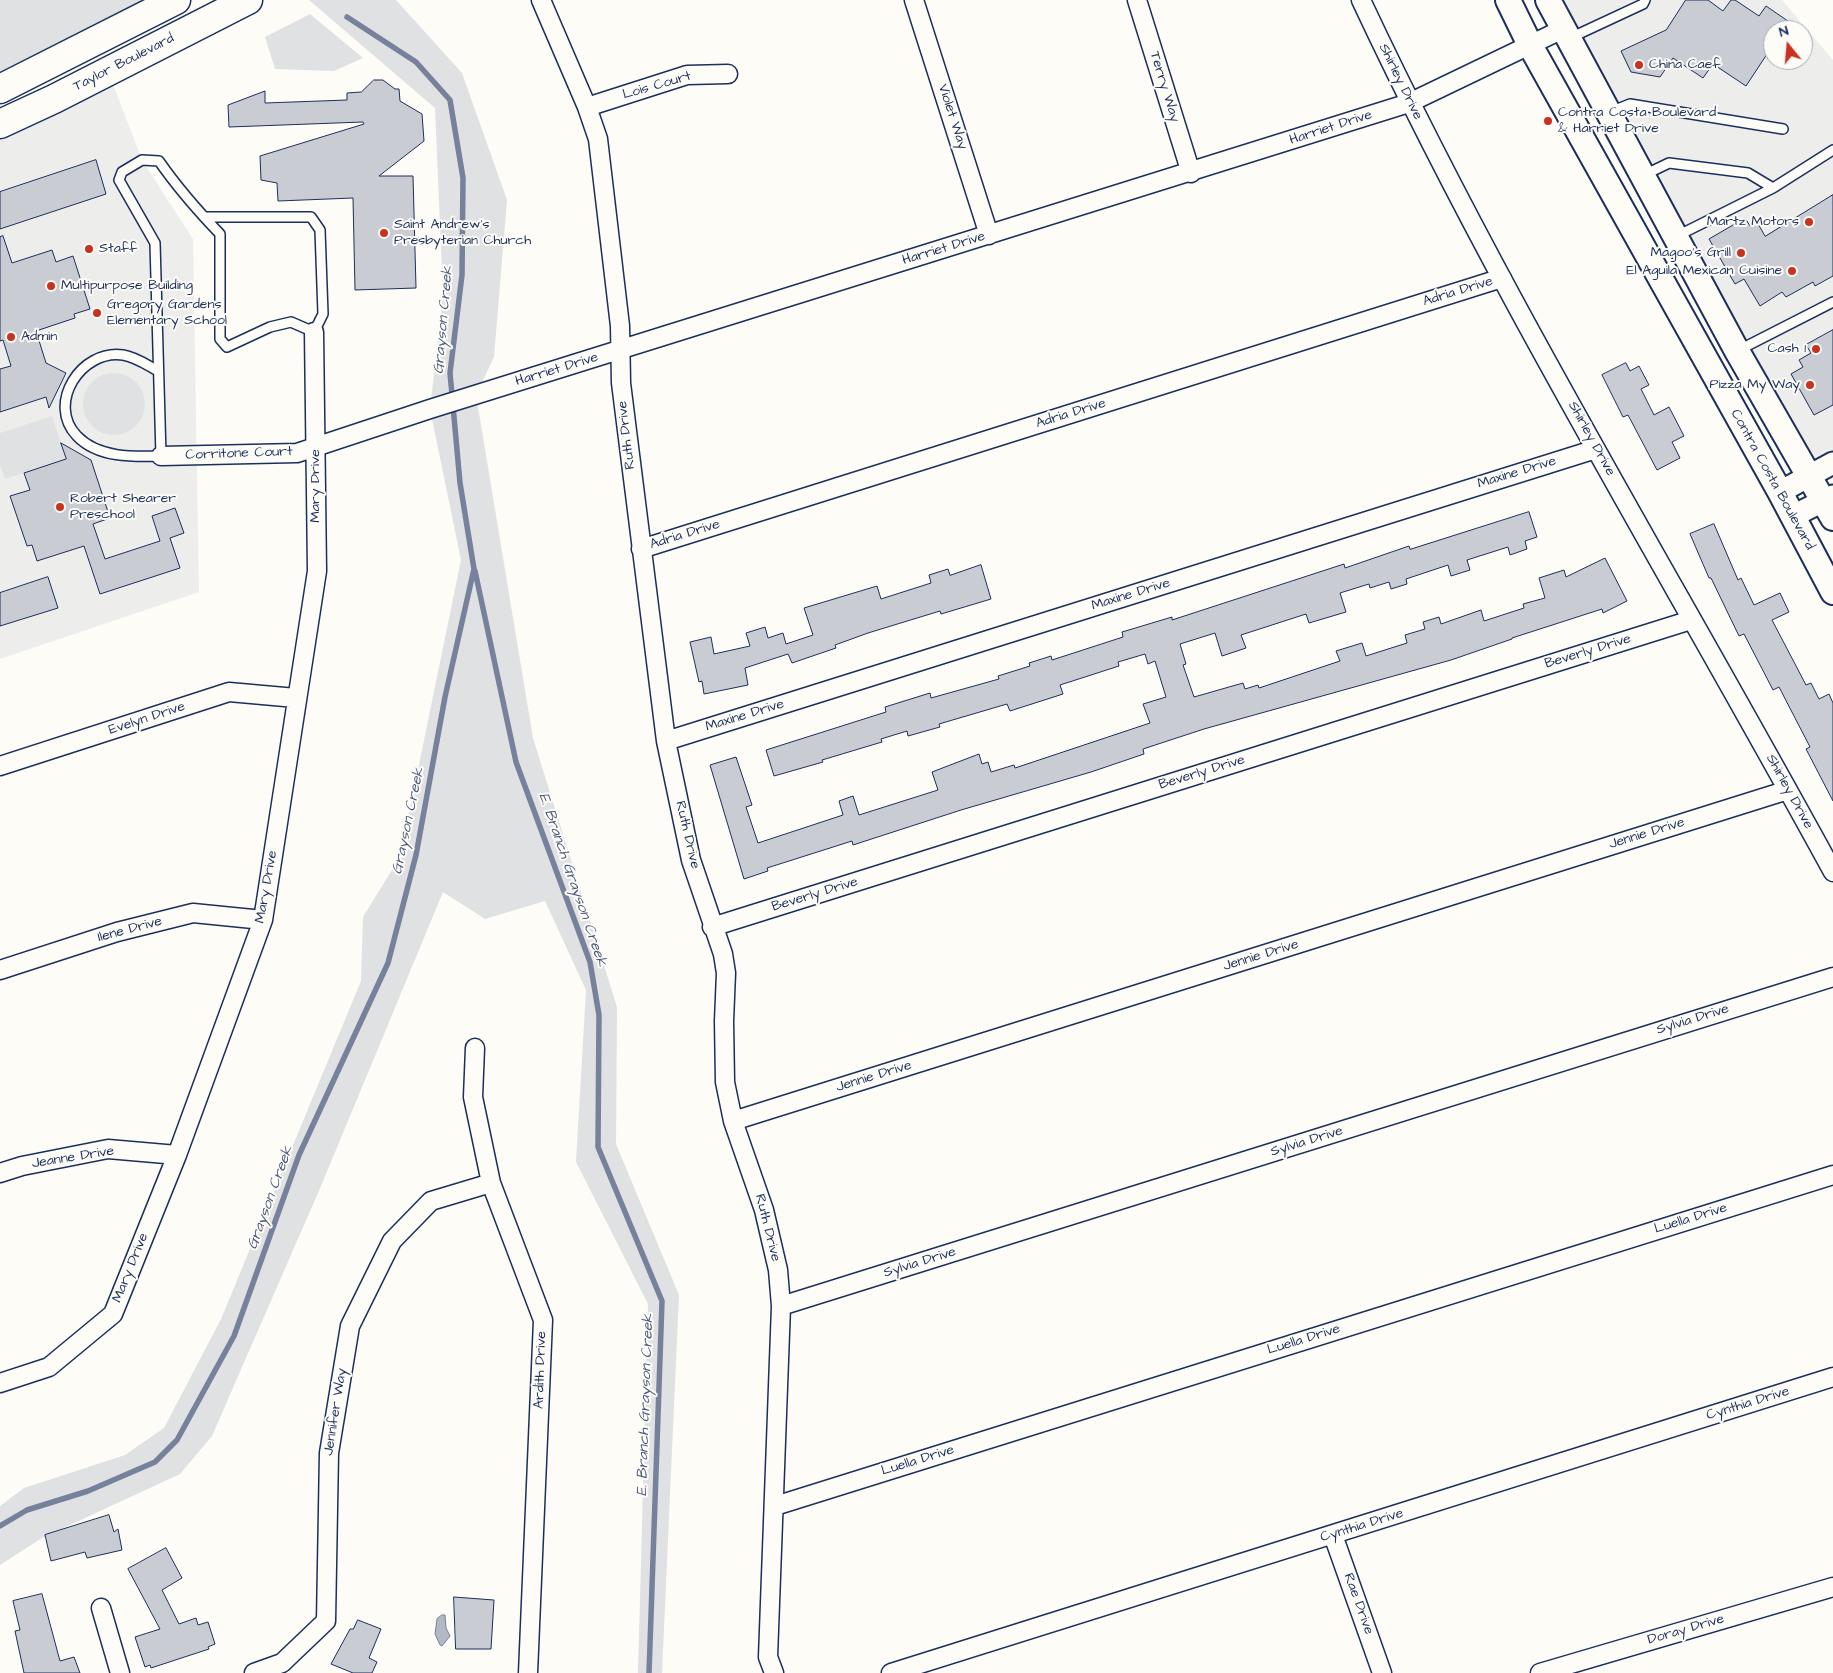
<!DOCTYPE html>
<html>
<head>
<meta charset="utf-8">
<style>
	body { margin:0 }
	#map { position:relative; width:1833px; height:1673px; overflow:hidden; background:#fdfcf7; font-family:"Architects Daughter",sans-serif }
	canvas { display:block }
	.north { position:absolute; left:1763px; top:20px; width:50px; height:50px; box-sizing:border-box; background:#fdfcf7; border:1px solid #a3aaba; border-radius:50%; rotate:343deg; font-size:14px; font-weight:700; line-height:20px; text-align:center; color:#1b2f5e }
	.north::after { content:''; display:block; margin:auto; width:18px; height:22px; background:#c8321e; clip-path:polygon(50% 0,100% 100%,50% 72%,0 100%) }
</style>
</head>
<body>
<div id="map">
<canvas width="1833" height="1673"></canvas>
<div class="north">N</div>
</div>
<script>
const c = document.querySelector('canvas').getContext('2d');
c.lineJoin = 'round';
function fillPath(path, color) {
  c.fillStyle = color;
  c.fill(path, 'evenodd');
}
function stroke(path, color, width, dash) {
  c.strokeStyle = color;
  c.lineWidth = width;
  c.lineCap = dash ? 'butt' : 'round';
  c.setLineDash(dash || []);
  c.stroke(path);
}
function write(font, color, halo, rows, align = 'center') {
  c.font = font + ' "Architects Daughter",sans-serif';
  c.lineWidth = 4;
  c.setLineDash([]);
  c.textBaseline = 'middle';
  c.strokeStyle = halo;
  c.fillStyle = color;
  for (const [text, x, y, turn = 0] of rows) {
    c.save();
    c.translate(x, y);
    c.rotate((+turn || 0) * Math.PI / 180);
    c.textAlign = isNaN(turn) ? turn : align;
    if (halo) c.strokeText(text, 0, 0);
    c.fillText(text, 0, 0);
    c.restore();
  }
}
fillPath(new Path2D(`
	M 1548,0 L 1782,0 L 1833,60 L 1833,463 L 1810,475 ZM 1773,30 L 1803,30 L 1803,60 L 1773,60 Z
	M 108,71 L 142,160 L 193,239 L 199,592 L 0,659 L 0,124 Z`), '#edeeec');
fillPath(new Path2D(`
	M 0,0 L 176,0 L 0,89 Z
	M 309,0 L 396,0 L 462,73 L 507,200 L 494,357 L 476,395 L 533,738 L 617,1007 L 616,1144 L 679,1295 L 662,1673 L 638,1673 L 648,1304 L 576,1162 L 586,990 L 545,901 L 485,919 L 443,892 L 321,1186 L 212,1436 L 180,1474 L 42,1538 L 0,1565 L 0,1506 L 24,1488 L 125,1455 L 164,1428 L 221,1319 L 361,981 L 363,917 L 400,857 L 461,560 L 430,409 L 443,295 L 435,108 Z
	M 310,14 L 363,58 L 334,71 L 275,69 L 265,37 Z
	M83 404a31 31 0 1 1 62 0a31 31 0 1 1-62 0Z
	M 52,416 L 66,459 L 5,479 L 0,464 L 0,433 Z`), '#e0e1e3');
const water = new Path2D(`
	M 442,1615 L 445,1615 L 446,1628 L 450,1636 L 442,1646 L 440,1645 L 435,1634 L 437,1619 Z`);
fillPath(water, '#b3b8c5');
stroke(water, '#76819c', 1);
stroke(new Path2D(`
	M 475,571 L 516,762 L 590,962 L 599,1015 L 598,1147 L 662,1301 L 649,1673
	M 0,1526 L 27,1510 L 88,1491 L 155,1462 L 177,1440 L 234,1336 L 299,1155 L 388,963 L 416,855 L 445,697 L 474,569 L 460,483 L 450,373 L 462,275 L 463,178 L 450,100 L 416,62 L 347,17`), '#76819c', 5.5);
const building = new Path2D(`
	M 1686,0 L 1708,0 L 1723,11 L 1731,0 L 1735,0 L 1759,16 L 1766,6 L 1801,30 L 1773,30 L 1773,45 L 1746,86 L 1713,64 L 1703,78 L 1673,58 L 1660,77 L 1631,72 L 1621,51 L 1666,30 Z
	M 374,80 L 383,80 L 395,89 L 399,89 L 400,101 L 422,114 L 424,141 L 379,176 L 413,176 L 416,288 L 355,290 L 353,198 L 278,201 L 277,183 L 261,180 L 260,156 L 364,124 L 363,122 L 229,127 L 228,105 L 265,91 L 265,103 L 347,100 L 347,93 L 361,92 Z
	M 96,160 L 106,194 L 0,229 L 0,192 Z
	M 1833,195 L 1833,276 L 1815,286 L 1813,282 L 1786,297 L 1782,292 L 1760,306 L 1744,279 L 1735,284 L 1709,239 L 1745,218 L 1750,226 L 1757,222 L 1765,236 Z
	M 3,236 L 12,263 L 52,250 L 56,262 L 73,256 L 90,309 L 74,314 L 75,318 L 36,331 L 46,363 L 66,373 L 49,408 L 46,397 L 0,412 L 0,369 L 11,366 L 3,340 L 0,341 L 0,237 Z
	M 1833,330 L 1833,405 L 1814,415 L 1791,374 L 1803,367 L 1799,360 L 1811,353 L 1806,345 Z
	M 1626,363 L 1630,371 L 1639,366 L 1649,385 L 1641,389 L 1654,415 L 1669,407 L 1684,436 L 1672,442 L 1680,458 L 1657,470 L 1628,415 L 1623,417 L 1602,375 Z
	M 61,443 L 91,460 L 110,518 L 93,524 L 105,559 L 160,541 L 152,516 L 175,508 L 184,533 L 170,538 L 180,568 L 100,594 L 84,546 L 37,561 L 32,545 L 27,546 L 10,496 L 30,490 L 24,473 L 66,459 Z
	M 1529,512 L 1537,537 L 1525,541 L 1527,549 L 1510,555 L 1508,547 L 1467,560 L 1470,570 L 1451,576 L 1448,565 L 1406,579 L 1407,584 L 1391,589 L 1389,582 L 1370,588 L 1369,584 L 1340,593 L 1346,612 L 1309,623 L 1306,614 L 1241,635 L 1246,648 L 1222,656 L 1215,633 L 1180,644 L 1186,664 L 1183,665 L 1194,697 L 1243,683 L 1245,689 L 1258,685 L 1259,688 L 1340,661 L 1336,651 L 1362,643 L 1366,656 L 1407,643 L 1405,635 L 1425,629 L 1423,622 L 1439,617 L 1441,624 L 1481,610 L 1484,621 L 1524,608 L 1523,604 L 1545,598 L 1539,578 L 1564,570 L 1566,577 L 1605,558 L 1627,601 L 1603,613 L 1602,609 L 1512,638 L 1512,639 L 1451,660 L 1204,729 L 1143,749 L 1144,754 L 1091,772 L 961,810 L 853,845 L 852,841 L 767,868 L 768,871 L 744,879 L 710,765 L 736,757 L 752,805 L 746,807 L 758,843 L 843,815 L 839,801 L 853,796 L 859,815 L 938,790 L 932,772 L 979,754 L 982,764 L 988,762 L 991,772 L 1014,765 L 1015,768 L 1150,723 L 1143,704 L 1166,697 L 1155,661 L 1148,664 L 1145,654 L 1118,662 L 1119,666 L 1060,685 L 1063,694 L 1010,711 L 1007,704 L 939,724 L 940,727 L 908,736 L 907,731 L 881,739 L 882,742 L 822,760 L 823,762 L 774,776 L 766,750 L 886,712 L 885,707 L 930,693 L 931,698 L 999,679 L 998,676 L 1030,666 L 1029,663 L 1051,656 L 1052,660 L 1123,637 L 1122,632 L 1172,617 L 1172,620 L 1344,564 L 1345,568 L 1409,546 L 1410,549 Z
	M 1714,524 L 1738,580 L 1741,578 L 1754,605 L 1780,593 L 1789,612 L 1772,620 L 1806,685 L 1811,683 L 1819,699 L 1829,694 L 1833,703 L 1833,801 L 1806,749 L 1810,747 L 1779,687 L 1773,690 L 1744,634 L 1739,636 L 1711,578 L 1709,578 L 1690,534 Z
	M 981,565 L 991,599 L 941,614 L 940,611 L 868,633 L 835,645 L 836,648 L 792,663 L 788,654 L 745,668 L 748,685 L 704,694 L 702,681 L 699,682 L 690,642 L 711,637 L 714,654 L 750,646 L 746,633 L 765,627 L 768,638 L 783,633 L 786,644 L 813,635 L 804,608 L 877,586 L 881,599 L 931,583 L 929,575 L 948,569 L 950,575 Z
	M 48,577 L 58,608 L 0,626 L 0,593 Z
	M 109,1515 L 114,1532 L 118,1529 L 122,1550 L 87,1558 L 85,1552 L 51,1561 L 45,1535 Z
	M 166,1548 L 182,1578 L 162,1590 L 179,1624 L 196,1618 L 198,1625 L 208,1622 L 215,1644 L 208,1647 L 209,1649 L 151,1668 L 150,1665 L 145,1667 L 135,1637 L 160,1629 L 128,1569 Z
	M 42,1594 L 60,1661 L 74,1657 L 80,1673 L 24,1673 L 15,1631 L 20,1630 L 13,1601 Z
	M 454,1597 L 494,1600 L 491,1649 L 456,1649 Z
	M 358,1620 L 381,1629 L 369,1658 L 377,1662 L 372,1673 L 353,1673 L 331,1664 L 350,1629 L 353,1629 Z`);
fillPath(building, '#c9ccd3');
stroke(building, '#1b2f5e', 1);
const service = new Path2D(`
	M 1570,38 L 1643,4 L 1645,0
	M 1610,112 L 1630,104 L 1783,129
	M 1644,175 L 1669,163 L 1748,173 L 1773,188
	M 1677,236 L 1773,188 L 1833,150
	M 1737,351 L 1833,302
	M 158,371 C 147,365 136,357 123,355 C 81,349 46,404 77,436 C 98,458 133,457 161,456 L 155,243 L 119,180 L 122,172 L 142,160 L 159,161 C 177,187 198,211 220,234 L 220,339 L 227,347 L 270,327 L 291,322 L 314,332 L 323,314 L 320,230 L 311,217 L 204,217`);
const minor = new Path2D(`
	M 541,0 L 587,107 L 598,139 L 620,326 L 621,383 L 666,741 L 691,860 L 723,954 L 726,973 L 724,1021 L 725,1082 L 733,1121 L 764,1210 L 778,1270 L 781,1306 L 768,1657 L 774,1673
	M 914,0 L 989,235
	M 1137,0 L 1191,173
	M 1361,0 C 1501,299 1675,582 1833,872
	M 587,107 L 687,75 L 728,74
	M 161,456 L 297,453 L 430,409 L 1409,103 L 1563,29
	M 641,549 L 1502,278
	M 666,741 L 1596,449
	M 0,766 L 229,692 L 296,698
	M 712,927 L 1691,620
	M 0,970 L 117,932 L 193,913 L 263,920
	M 475,1048 L 473,1097 L 491,1183 L 543,1320 L 528,1673
	M 733,1121 L 1788,790
	M 0,1173 L 22,1166 L 108,1149 L 177,1155
	M 781,1306 L 1833,977
	M 0,1383 L 49,1367 L 113,1314 L 177,1155 L 263,920 L 317,571 L 314,332
	M 775,1506 L 1833,1175
	M 1333,1535 L 1382,1673
	M 101,1608 L 120,1673
	M 254,1673 L 282,1663 L 326,1621 L 329,1453 L 350,1326 L 392,1241 L 431,1201 L 491,1183
	M 891,1673 L 1833,1377
	M 1540,1673 L 1833,1587`);
const tertiary = new Path2D(`
	M 1780,492 L 1833,463
	M 1793,516 L 1833,496`);
const secondary = new Path2D(`
	M 1508,0 L 1530,45 L 1780,492 L 1833,592
	M 1548,0 L 1737,351 L 1833,518`);
const primary = new Path2D(`
	M 0,89 L 176,0
	M 0,124 L 54,99 L 248,0`);
stroke(service, '#1b2f5e', 12);
stroke(minor, '#1b2f5e', 21);
stroke(tertiary, '#1b2f5e', 25);
stroke(secondary, '#1b2f5e', 28);
stroke(primary, '#1b2f5e', 31);
stroke(service, '#fdfcf7', 9);
stroke(minor, '#fdfcf7', 18);
stroke(tertiary, '#fdfcf7', 21);
stroke(secondary, '#fdfcf7', 24);
stroke(primary, '#fdfcf7', 28);
for (const [x, y, r, color] of [
	[1639,65,5,"#c8321e"],
	[1548,121,5,"#c8321e"],
	[1809,222,5,"#c8321e"],
	[384,233,5,"#c8321e"],
	[89,249,5,"#c8321e"],
	[1741,253,5,"#c8321e"],
	[1792,271,5,"#c8321e"],
	[51,286,5,"#c8321e"],
	[97,313,5,"#c8321e"],
	[11,337,5,"#c8321e"],
	[1816,349,5,"#c8321e"],
	[1810,385,5,"#c8321e"],
	[60,507,5,"#c8321e"]
]) {
  const dot = new Path2D();
  dot.arc(x, y, r, 0, 2 * Math.PI);
  c.fillStyle = color;
  c.fill(dot);
  stroke(dot, '#fdfcf7', 2);
}
write('14px', '#1b2f5e', '#fdfcf7', [
	["Taylor Boulevard",124,63,-27],
	["Shirley Drive",1400,82,64],
	["Lois Court",657,86,-16],
	["Terry Way",1164,87,73],
	["Violet Way",952,117,72],
	["Harriet Drive",1331,128,-18],
	["Harriet Drive",944,249,-17],
	["Adria Drive",1458,292,-17],
	["Harriet Drive",557,370,-17],
	["Adria Drive",1071,414,-17],
	["Ruth Drive",627,435,-97],
	["Shirley Drive",1591,439,61],
	["Corritone Court",239,454,-2],
	["Maxine Drive",1517,473,-17],
	["Contra Costa Boulevard",1772,480,61],
	["Mary Drive",316,486,-90],
	["Adria Drive",685,535,-17],
	["Maxine Drive",1131,595,-17],
	["Beverly Drive",1588,652,-17],
	["Maxine Drive",745,716,-17],
	["Evelyn Drive",147,719,-18],
	["Beverly Drive",1202,773,-17],
	["Shirley Drive",1789,792,61],
	["Jennie Drive",1647,834,-17],
	["Ruth Drive",687,835,77],
	["Mary Drive",267,887,-80],
	["Beverly Drive",815,895,-17],
	["Ilene Drive",130,930,-15],
	["Jennie Drive",1261,956,-17],
	["Sylvia Drive",1693,1020,-17],
	["Jennie Drive",874,1077,-17],
	["Sylvia Drive",1307,1142,-17],
	["Jeanne Drive",73,1158,-9],
	["Luella Drive",1691,1219,-17],
	["Ruth Drive",767,1228,76],
	["Sylvia Drive",920,1263,-17],
	["Mary Drive",131,1268,-68],
	["Luella Drive",1304,1340,-17],
	["Ardith Drive",541,1370,-88],
	["Cynthia Drive",1748,1404,-17],
	["Jennifer Way",336,1412,-81],
	["Luella Drive",918,1461,-17],
	["Cynthia Drive",1362,1526,-17],
	["Rae Drive",1358,1604,70],
	["Doray Drive",1686,1630,-16]
]);
write('14px', '#1b2f5e', '#fdfcf7', [
	["China Caef",1649,65],
	["Contra Costa Boulevard",1558,113],
	["& Harriet Drive",1558,129],
	["Martz Motors",1799,222,"right"],
	["Saint Andrew's",394,225],
	["Presbyterian Church",394,241],
	["Staff",99,249],
	["Magoo's Grill",1731,253,"right"],
	["El Aguila Mexican Cuisine",1782,271,"right"],
	["Multipurpose Building",61,286],
	["Gregory Gardens",107,305],
	["Elementary School",107,321],
	["Admin",21,337],
	["Cash 1",1806,349,"right"],
	["Pizza My Way",1800,385,"right"],
	["Robert Shearer",70,499],
	["Preschool",70,515]
], 'left');
write('italic 15px', '#49587d', '#fdfcf7', [
	["Grayson Creek",444,320,-85],
	["Grayson Creek",409,821,-78],
	["E. Branch Grayson Creek",572,880,71],
	["Grayson Creek",271,1198,-70],
	["E. Branch Grayson Creek",646,1405,-88]
]);
</script>
</body>
</html>
